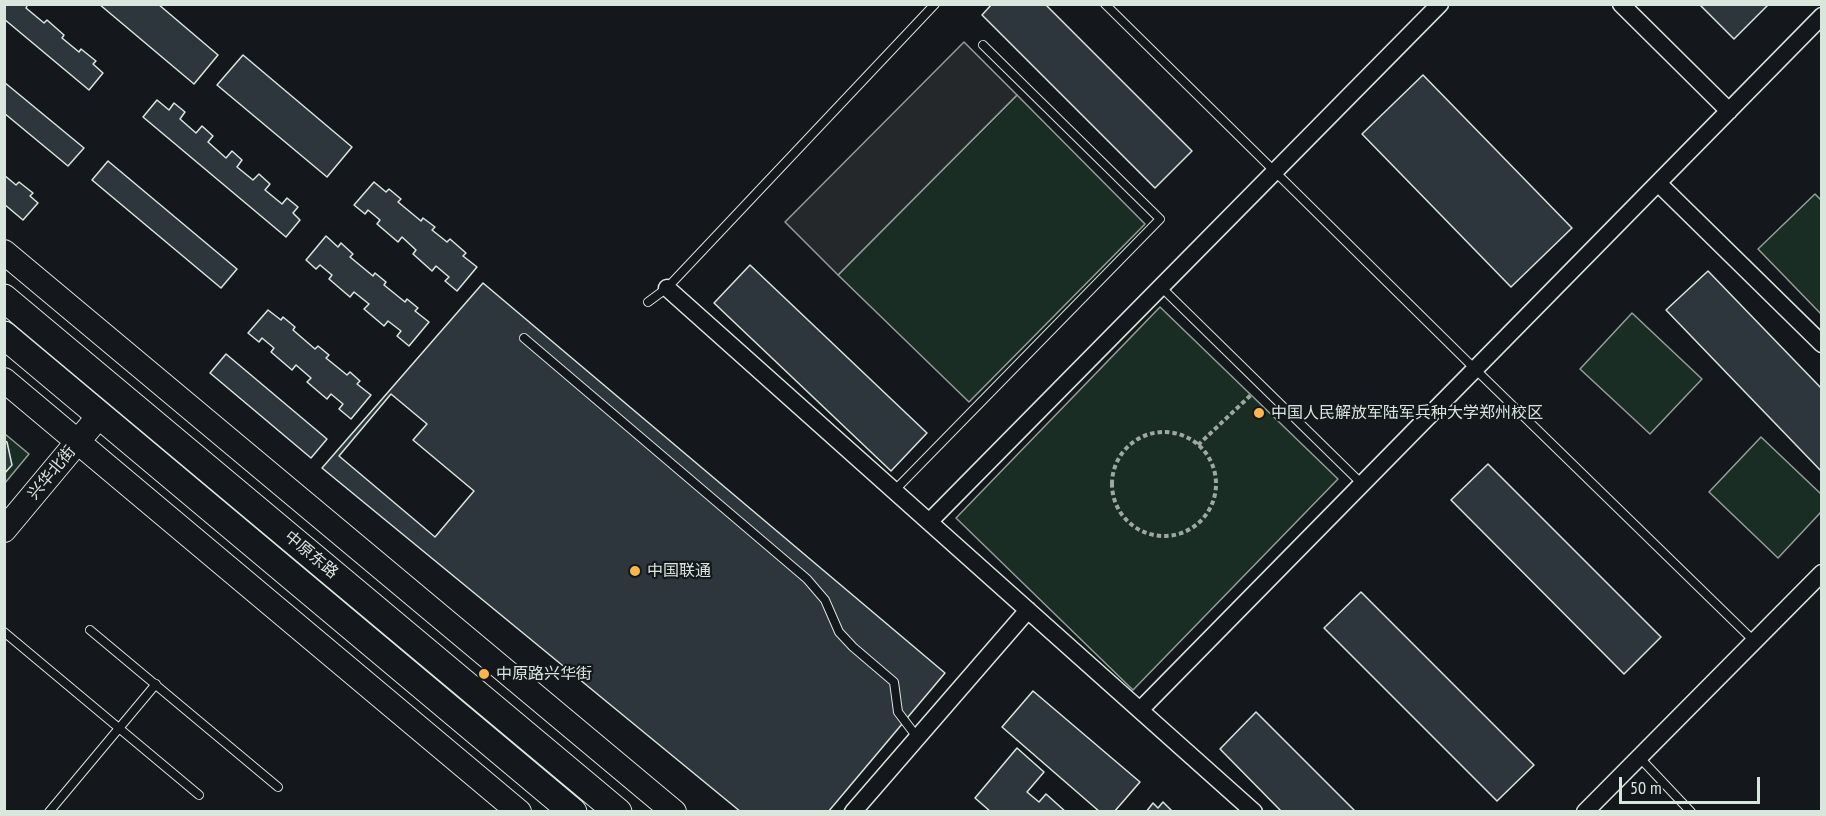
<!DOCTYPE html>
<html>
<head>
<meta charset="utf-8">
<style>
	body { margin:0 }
	#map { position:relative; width:1826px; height:816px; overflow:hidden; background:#14181c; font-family:"PT Sans Narrow",sans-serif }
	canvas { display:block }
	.frame { position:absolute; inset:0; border:6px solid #d8e6dc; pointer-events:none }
	.scale { position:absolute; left:1619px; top:777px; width:141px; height:27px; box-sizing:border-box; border:3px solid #d8e6dc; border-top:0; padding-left:8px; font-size:18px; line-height:21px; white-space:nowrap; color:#d8e6dc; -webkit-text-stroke:4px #14181c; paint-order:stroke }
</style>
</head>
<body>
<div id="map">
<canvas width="1826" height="816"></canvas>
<div class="frame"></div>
<div class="scale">50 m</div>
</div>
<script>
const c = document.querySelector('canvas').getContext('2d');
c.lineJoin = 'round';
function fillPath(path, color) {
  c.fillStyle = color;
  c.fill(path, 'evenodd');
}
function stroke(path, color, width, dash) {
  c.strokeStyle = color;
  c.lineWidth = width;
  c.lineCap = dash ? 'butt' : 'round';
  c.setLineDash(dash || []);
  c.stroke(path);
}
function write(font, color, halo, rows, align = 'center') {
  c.font = font + ' "PT Sans Narrow","Noto Sans SC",sans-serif';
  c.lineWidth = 4.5;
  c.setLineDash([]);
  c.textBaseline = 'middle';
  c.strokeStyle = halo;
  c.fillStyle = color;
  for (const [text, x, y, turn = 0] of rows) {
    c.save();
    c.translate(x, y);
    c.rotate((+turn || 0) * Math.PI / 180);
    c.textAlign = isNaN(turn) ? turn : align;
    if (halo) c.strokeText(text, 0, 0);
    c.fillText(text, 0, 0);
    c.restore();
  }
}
const green = new Path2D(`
	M 1017,95 L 1145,224 L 969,402 L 838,275 Z
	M 1815,194 L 1821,200 L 1821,314 L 1758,249 Z
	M 1160,307 L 1338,479 L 1133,690 L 956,518 Z
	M 1632,313 L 1702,379 L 1650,434 L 1580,369 Z
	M 5,434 L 29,454 L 5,483 Z
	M 1761,437 L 1821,494 L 1821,512 L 1778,558 L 1709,492 Z`);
fillPath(green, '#1a2d24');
stroke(green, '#939e99', 1.5);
const parking = new Path2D(`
	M 964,42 L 1017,95 L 838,275 L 785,222 Z`);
fillPath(parking, '#24282b');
stroke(parking, '#939e99', 1.5);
const building = new Path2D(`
	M 4,4 L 28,4 L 26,8 L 44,23 L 47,20 L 64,35 L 62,38 L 79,52 L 81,49 L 96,61 L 93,64 L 103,73 L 89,90 L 4,19 Z
	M 99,4 L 158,4 L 218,55 L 194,84 Z
	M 992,4 L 1045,4 L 1192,151 L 1155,188 L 982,15 Z
	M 1699,4 L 1769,4 L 1734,39 Z
	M 243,55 L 352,147 L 327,177 L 217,85 Z
	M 1423,75 L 1572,228 L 1511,287 L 1362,134 Z
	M 4,82 L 84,148 L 68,166 L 4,113 Z
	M 157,100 L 169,110 L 174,103 L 185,112 L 180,119 L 196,133 L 202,126 L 213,136 L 208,142 L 226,158 L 232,151 L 242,160 L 237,167 L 253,180 L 259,174 L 270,184 L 265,190 L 282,204 L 287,198 L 298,207 L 293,213 L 300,220 L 286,237 L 143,117 Z
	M 108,161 L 237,269 L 221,288 L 92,180 Z
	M 4,175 L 16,185 L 19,182 L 33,193 L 30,196 L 38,203 L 23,220 L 4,204 Z
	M 374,182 L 386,192 L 389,189 L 401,199 L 398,202 L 421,221 L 423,218 L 435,227 L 432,230 L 447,242 L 450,239 L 466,253 L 463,256 L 477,267 L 457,291 L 445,281 L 449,277 L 436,266 L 432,271 L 413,254 L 416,250 L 402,237 L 398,242 L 377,224 L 380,220 L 368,210 L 365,214 L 354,205 Z
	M 326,236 L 338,247 L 341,243 L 353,254 L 350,257 L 373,276 L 375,273 L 386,282 L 384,285 L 405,302 L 407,299 L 418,308 L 415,311 L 429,322 L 409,346 L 397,336 L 401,331 L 388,321 L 384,326 L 364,309 L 369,304 L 354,292 L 350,297 L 329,279 L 332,275 L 320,265 L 316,269 L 306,260 Z
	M 750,265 L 927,433 L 891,471 L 714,303 Z
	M 1708,271 L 1822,389 L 1822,472 L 1666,310 Z
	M 483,283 L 945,673 L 828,812 L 741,812 L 322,468 Z
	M 268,310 L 281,320 L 283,317 L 295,327 L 293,330 L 315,349 L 318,346 L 329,355 L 326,358 L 347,375 L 350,372 L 360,381 L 357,384 L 371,395 L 351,419 L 339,409 L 343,404 L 331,394 L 327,399 L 307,382 L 311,378 L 296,365 L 292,370 L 271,352 L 274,348 L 262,338 L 259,342 L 248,333 Z
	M 226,354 L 327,439 L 311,458 L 210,373 Z
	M 391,394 L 427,424 L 413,440 L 474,491 L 435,537 L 339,456 Z
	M 4,440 L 7,442 L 12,465 L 4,474 Z
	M 1488,464 L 1661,637 L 1624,674 L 1451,500 Z
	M 1361,592 L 1534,765 L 1497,801 L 1324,628 Z
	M 1033,691 L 1140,782 L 1114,812 L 1100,812 L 1002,727 Z
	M 1256,712 L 1356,812 L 1282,812 L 1220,749 Z
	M 1017,748 L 1044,772 L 1027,792 L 1039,802 L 1046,794 L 1066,812 L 991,812 L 975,798 Z
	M 1163,802 L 1173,812 L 1146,812 L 1153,803 L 1158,808 Z`);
fillPath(building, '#2c363c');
stroke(building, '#d8e6dc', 1.5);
const lane = new Path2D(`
	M 1105,4 L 1475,369 L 1754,641
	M 1161,287 L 1362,484
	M 648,302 L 667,288 L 935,4
	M 524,338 L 807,579 L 825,600 L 839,632 L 853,647 L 894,682 L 898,712 L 917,737
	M 894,491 L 1160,219 L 983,45
	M 90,630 L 278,787
	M 4,632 L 199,795
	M 1639,757 L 1691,812
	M 49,812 L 156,684`);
const street = new Path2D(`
	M 1621,4 L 1729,111
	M 1658,183 L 1822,344
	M 667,288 L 1254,812
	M 929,522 L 1440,4
	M 1140,710 L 1822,16
	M 853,812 L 1028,610
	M 1585,812 L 1822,573`);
const secondary = new Path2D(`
	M 4,252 L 674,812
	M 4,380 L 519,812
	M 4,530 L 100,415`);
const primary = new Path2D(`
	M 4,298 L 618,812
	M 4,335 L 573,812`);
stroke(lane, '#d8e6dc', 10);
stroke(street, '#d8e6dc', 19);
stroke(secondary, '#d8e6dc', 26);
stroke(primary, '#d8e6dc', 29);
stroke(new Path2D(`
	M1112 484a52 52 0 1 1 104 0a52 52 0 1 1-104 0Z
	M 1198,445 L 1252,394`), '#9da8a2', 4, [4.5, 3]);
stroke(lane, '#14181c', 8);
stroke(street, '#14181c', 16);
stroke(secondary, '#14181c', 24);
stroke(primary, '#14181c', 27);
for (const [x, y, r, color] of [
	[1259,413,6,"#ffb74d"],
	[635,571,6,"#ffb74d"],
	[484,674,6,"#ffb74d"]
]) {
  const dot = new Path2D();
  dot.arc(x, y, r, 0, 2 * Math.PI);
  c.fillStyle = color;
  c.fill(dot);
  stroke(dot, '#14181c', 2);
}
write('16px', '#d8e6dc', '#14181c', [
	["中国人民解放军陆军兵种大学郑州校区",1271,413],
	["中国联通",647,571],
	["中原路兴华街",496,674]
], 'left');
write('16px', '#d8e6dc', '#14181c', [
	["兴华北街",52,473,-50],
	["中原东路",311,555,40]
]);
</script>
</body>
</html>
